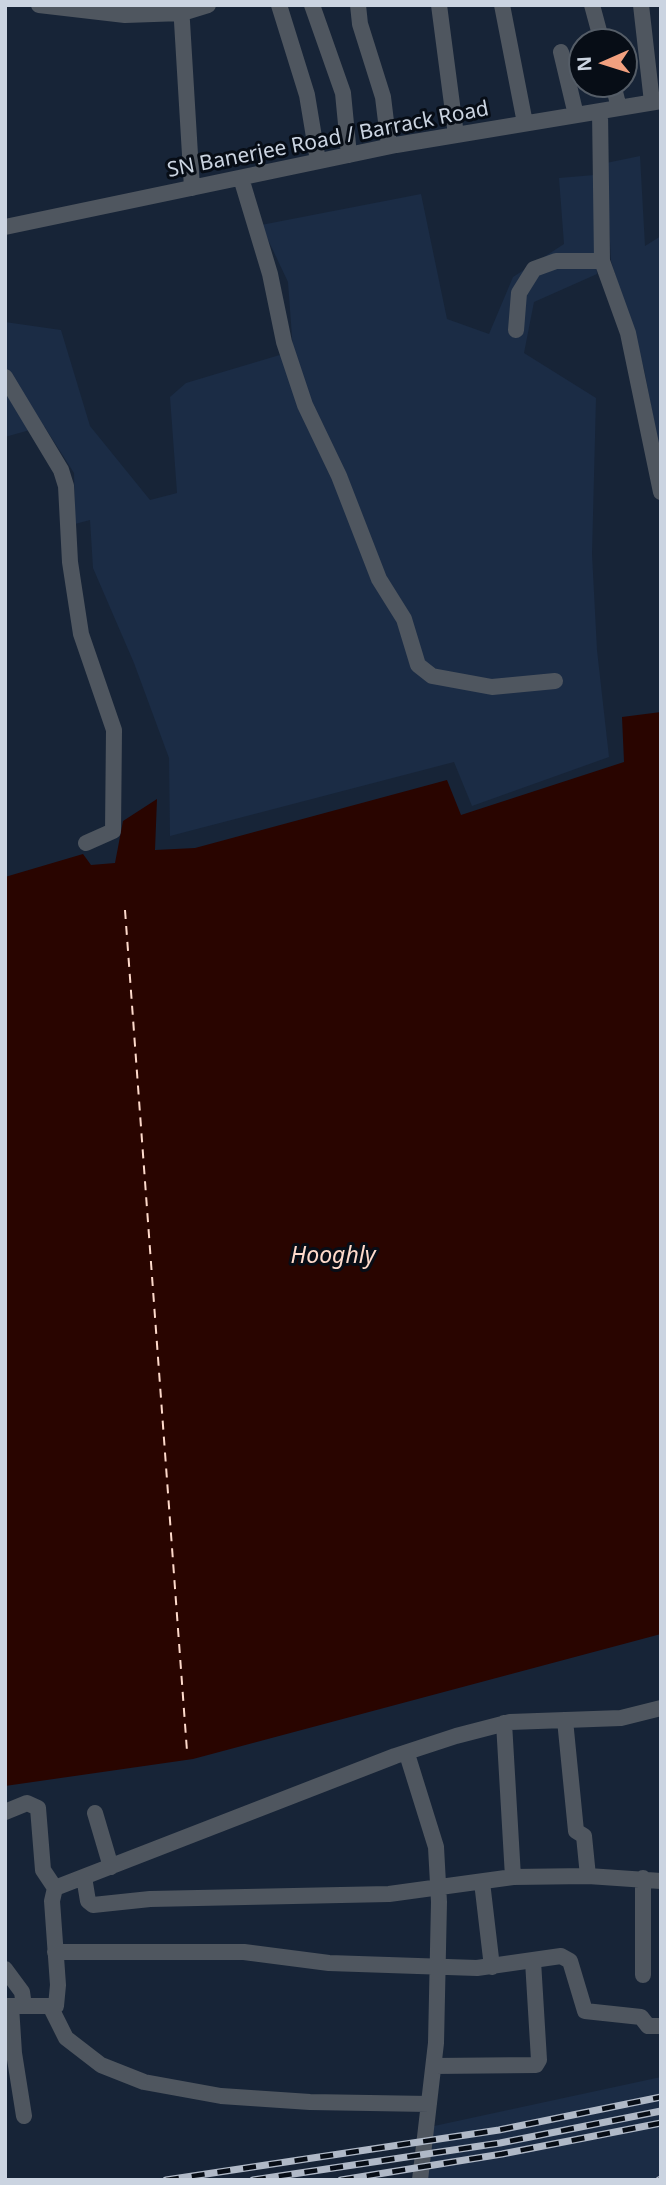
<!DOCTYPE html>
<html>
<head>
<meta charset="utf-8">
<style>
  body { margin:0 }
  #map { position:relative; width:666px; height:2185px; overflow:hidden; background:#172437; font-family:"Noto Sans",sans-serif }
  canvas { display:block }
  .frame { position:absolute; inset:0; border:7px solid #cbd4e1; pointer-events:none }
  .north { position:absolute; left:568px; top:28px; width:70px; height:70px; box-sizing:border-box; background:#070d16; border:2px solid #555d67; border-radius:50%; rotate:267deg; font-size:19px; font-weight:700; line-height:28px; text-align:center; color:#cbd4e1 }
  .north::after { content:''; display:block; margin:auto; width:24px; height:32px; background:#f2a07f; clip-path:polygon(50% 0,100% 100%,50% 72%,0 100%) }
</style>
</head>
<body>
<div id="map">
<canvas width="666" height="2185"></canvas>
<div class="frame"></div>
<div class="north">N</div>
</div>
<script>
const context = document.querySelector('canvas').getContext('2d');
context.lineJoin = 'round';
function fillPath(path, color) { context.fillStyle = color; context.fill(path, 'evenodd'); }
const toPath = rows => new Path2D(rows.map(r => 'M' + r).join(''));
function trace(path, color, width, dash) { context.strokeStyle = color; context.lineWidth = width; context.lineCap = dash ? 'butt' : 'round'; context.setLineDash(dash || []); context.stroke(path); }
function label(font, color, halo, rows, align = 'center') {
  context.font = font + ' "Noto Sans",sans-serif'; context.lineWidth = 6; context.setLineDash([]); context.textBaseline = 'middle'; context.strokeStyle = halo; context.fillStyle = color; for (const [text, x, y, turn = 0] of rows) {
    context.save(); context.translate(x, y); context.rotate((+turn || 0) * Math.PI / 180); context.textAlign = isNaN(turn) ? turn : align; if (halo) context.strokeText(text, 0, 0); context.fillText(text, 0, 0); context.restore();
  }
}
const built = toPath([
  [640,156,645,246,661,236,661,459,644,369,611,261,606,163],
  [594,175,597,274,534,302,524,353,596,398,592,554,597,650,609,757,472,806,454,762,170,836,169,758,134,663,93,568,90,520,75,524,74,473,44,426,5,437,5,322,61,330,90,426,150,500,177,493,170,397,186,383,293,351,288,282,261,225,421,194,447,319,489,334,513,277,564,244,559,178],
  [661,2077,661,2180,425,2180,434,2126]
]);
const water = toPath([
  [661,712,661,1634,193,1759,5,1786,5,877,83,854,91,865,115,863,123,821,157,799,155,850,195,848,447,780,461,815,624,762,622,717]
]);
const ferry = toPath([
  [125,910,187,1751]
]);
const minor = toPath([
  [39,5,125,15,182,13,208,5],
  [181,5,192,188],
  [279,5,307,95,318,161],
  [312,5,343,93,349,155],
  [358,5,360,24,383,97,389,146],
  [439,5,456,135],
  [502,5,525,123],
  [592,5,602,42],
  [641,5,652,102],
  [561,52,576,115],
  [613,84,619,108],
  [600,111,602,261,628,333,661,492],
  [241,178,270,274,284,342,305,405,339,476,379,579,404,619,418,665,432,676,492,687,555,681],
  [5,227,396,145,661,101],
  [516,330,519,293,534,269,556,261,602,261],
  [5,377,61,470,66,486,70,562,81,634,114,730,113,831,86,843],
  [565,1720,576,1831,584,1836,588,1876],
  [504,1723,513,1877],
  [407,1754,436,1847,439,1902,436,2043,420,2180],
  [5,1812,27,1803,38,1808,43,1870,55,1888],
  [95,1813,111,1867],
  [84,1877,88,1901,93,1905,150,1899,389,1894,513,1877,588,1876,661,1881],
  [482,1882,492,1967],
  [55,1952,244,1952,329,1963,477,1968,561,1956,570,1961,585,2011,641,2017,648,2026,661,2026],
  [5,1969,22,1992,24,2006],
  [643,1975,643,1878],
  [5,2006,56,2006,58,1985,52,1901,55,1888,395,1756,456,1736,510,1722,621,1718,661,1708],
  [11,2006,14,2053,24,2116],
  [50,2006,66,2038,101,2065,144,2082,221,2096,310,2102,429,2104],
  [434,2066,536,2065,539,2060,533,1961]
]);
const rail = toPath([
  [166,2180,499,2130,661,2097],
  [253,2180,500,2143,661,2111],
  [341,2180,502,2154,661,2123],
  [659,2180,661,2179]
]);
const streetNames = [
  ["SN Banerjee Road / Barrack Road",328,140,-11]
];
const waterNames = [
  ["Hooghly",333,1256]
];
fillPath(built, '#1b2c45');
fillPath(water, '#290500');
trace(ferry, '#fedacb', 2, [9, 7]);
trace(minor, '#4f565f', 16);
trace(rail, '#b0b9c7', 7);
trace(rail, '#070d16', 4.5, [13]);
label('21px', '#cbd4e1', '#070d16', streetNames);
label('italic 23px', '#fedacb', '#070d16', waterNames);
</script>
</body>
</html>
